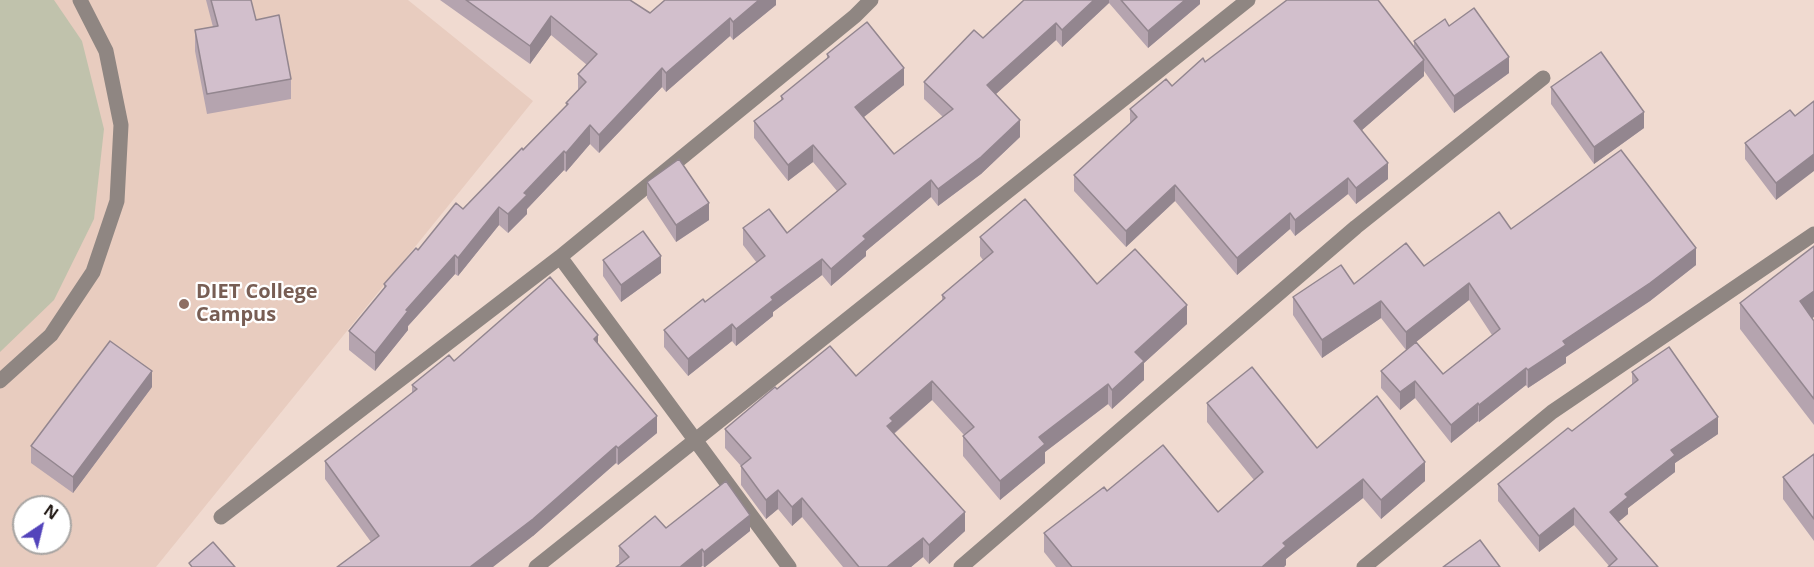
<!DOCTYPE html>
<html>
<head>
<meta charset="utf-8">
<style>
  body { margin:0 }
  #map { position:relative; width:1814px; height:567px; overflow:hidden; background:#f0dad0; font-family:"Open Sans",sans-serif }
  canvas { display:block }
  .north { position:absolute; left:12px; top:495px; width:60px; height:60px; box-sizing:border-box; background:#fff; border:2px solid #a8a5a3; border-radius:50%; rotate:35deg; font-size:16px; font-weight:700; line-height:24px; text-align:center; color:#251d19 }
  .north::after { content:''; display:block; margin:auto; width:21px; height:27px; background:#5344bb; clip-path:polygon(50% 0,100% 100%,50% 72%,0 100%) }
</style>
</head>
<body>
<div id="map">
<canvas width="1814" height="567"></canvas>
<div class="north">N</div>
</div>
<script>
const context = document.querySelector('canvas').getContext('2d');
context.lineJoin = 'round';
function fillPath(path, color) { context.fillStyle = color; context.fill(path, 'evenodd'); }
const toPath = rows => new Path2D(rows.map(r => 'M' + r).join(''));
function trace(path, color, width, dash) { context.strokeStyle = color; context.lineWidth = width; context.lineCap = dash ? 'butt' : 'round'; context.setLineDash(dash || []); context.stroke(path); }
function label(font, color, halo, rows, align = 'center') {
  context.font = font + ' "Open Sans",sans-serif'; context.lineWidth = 4.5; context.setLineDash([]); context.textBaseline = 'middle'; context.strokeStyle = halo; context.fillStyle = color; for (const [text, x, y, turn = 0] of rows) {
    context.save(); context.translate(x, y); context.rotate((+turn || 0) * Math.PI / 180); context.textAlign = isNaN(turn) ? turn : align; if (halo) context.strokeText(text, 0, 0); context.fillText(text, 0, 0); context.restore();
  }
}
const built = toPath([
  [0,0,408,0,533,101,156,567,0,567],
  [24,507,60,507,60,543,24,543]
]);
const green = toPath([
  [0,0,54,0,82,41,104,129,94,219,54,300,0,352]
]);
const service = toPath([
  [0,381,51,335,93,272,117,201,121,125,106,51,80,0]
]);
const minor = toPath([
  [221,517,560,257],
  [536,567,1248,0],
  [789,567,560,257,855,16,871,0],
  [961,567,1356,227,1543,78],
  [1364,567,1552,412,1814,234]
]);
const wall = toPath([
  [206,0,251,0,256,20,291,79,291,99,207,114,195,51,195,30,213,27],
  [440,0,630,0,650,13,776,0,776,5,733,40,730,36,666,92,662,87,599,153,590,144,566,172,564,170,527,209,527,214,508,233,499,225,458,276,455,274,408,326,408,330,375,371,349,350,349,331,384,288,384,284,418,250,463,209,566,106,566,103,578,90,578,74,587,65,551,35,530,64],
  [1024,0,1200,0,1200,4,1148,48,1109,3,1062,47,1056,40,996,94,1020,137,981,174,938,206,931,197,866,251,866,256,831,286,822,275,773,312,773,316,736,346,732,341,688,376,664,347,664,330,705,302,757,263,743,245,743,228,787,233,837,191,813,162,788,181,754,138,754,121,781,100,781,96,827,59,827,54,904,85,864,117,894,154,943,117,924,99,924,82,983,38],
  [1449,26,1509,73,1454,113,1424,71,1424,76,1362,130,1388,179,1356,204,1348,194,1295,236,1290,229,1237,275,1175,201,1126,247,1074,191,1074,175,1130,124,1130,109,1172,86,1205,62,1414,47,1414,41],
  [1551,87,1644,128,1594,164,1551,104],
  [1790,110,1776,200,1745,159,1745,143],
  [647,182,709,220,676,242,647,198],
  [1511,229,1696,265,1650,301,1566,357,1566,363,1528,388,1526,385,1479,422,1478,421,1451,443,1415,398,1400,410,1381,388,1381,371,1406,350,1381,318,1322,358,1293,315,1293,297,1354,284,1424,266],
  [1469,300,1492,335,1443,374,1416,342],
  [980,237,1097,284,1187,324,1144,363,1144,380,1112,409,1108,404,1045,452,1045,463,1000,500,963,456,963,436,964,435,932,400,894,434,965,531,929,564,923,557,911,567,843,567,802,517,792,526,778,509,766,519,741,485,741,466,725,448,725,429,777,389,856,376,942,300,942,295,983,260,980,256],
  [603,260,661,273,621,302,603,276],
  [1740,303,1812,319,1814,321,1814,425,1740,329],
  [598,345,657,433,618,465,616,463,533,536,371,542,325,479,325,461,412,393,412,385,454,361],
  [1632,372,1718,434,1675,463,1675,472,1628,508,1628,514,1618,522,1658,567,1609,566,1574,525,1539,552,1498,501,1498,484,1572,431,1632,384],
  [152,387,73,493,31,463,31,446],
  [1207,403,1317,448,1425,481,1381,519,1363,498,1286,559,1286,565,1284,567,1056,567,1044,552,1044,533,1107,491,1218,512,1254,480,1207,422],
  [1814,454,1814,541,1783,499,1783,477],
  [666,528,750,531,705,567,702,566,701,567,616,567,620,564,619,563,619,546]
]);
const shadedWall = toPath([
  [759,0,776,0,776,5,733,40,733,22],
  [1094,0,1109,0,1109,3,1062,47,1062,30],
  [1185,0,1200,0,1200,4,1148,48,1148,31],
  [551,16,551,35,530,64,530,46],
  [730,18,730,36,666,92,666,73],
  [1056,23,1056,40,987,102,987,85],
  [1509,57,1509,73,1454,113,1454,96],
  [1424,60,1424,76,1354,137,1354,121],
  [662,68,662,87,599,153,599,135],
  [904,68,904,85,855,124,855,107],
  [1644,112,1644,128,1594,164,1594,147],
  [1020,120,1020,137,981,174,938,206,938,189],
  [590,125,590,144,566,172,566,153],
  [813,145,813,162,788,181,788,165],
  [564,151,564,170,527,209,527,214,508,233,508,214,524,193],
  [1814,154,1814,171,1776,200,1776,183],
  [1388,163,1388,179,1356,204,1356,188],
  [1348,178,1348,194,1295,236,1295,220],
  [931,180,931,197,866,251,866,256,831,286,831,269,863,236],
  [1175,185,1175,201,1126,247,1126,231],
  [709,203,709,220,676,242,676,225],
  [499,207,499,225,458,276,458,258],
  [1290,213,1290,229,1237,275,1237,258],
  [1696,248,1696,265,1650,301,1566,357,1566,363,1528,388,1528,370,1563,341],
  [455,255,455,274,408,326,408,330,375,371,375,353,406,310],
  [661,256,661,273,621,302,621,285],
  [822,259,822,275,773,312,773,316,736,346,736,329,771,297],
  [1469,283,1469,300,1406,350,1406,332],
  [1814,291,1814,317,1800,328,1800,301],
  [1381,301,1381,318,1322,358,1322,340],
  [1187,305,1187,324,1144,363,1144,380,1112,409,1112,390,1135,352],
  [732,324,732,341,688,376,688,359],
  [598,335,598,352,594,339],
  [1526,368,1526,385,1479,422,1479,405],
  [152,371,152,387,73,493,73,477],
  [932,381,932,400,893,434,887,426,890,418],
  [1415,381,1415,398,1400,410,1400,392],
  [1108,384,1108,404,1045,452,1045,463,1000,500,1000,481,1039,437],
  [1478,403,1478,421,1451,443,1451,425],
  [657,416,657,433,618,465,618,448],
  [1718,417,1718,434,1675,463,1675,472,1628,508,1628,514,1610,529,1610,512,1625,494,1671,450],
  [616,446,616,463,533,536,493,567,470,567],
  [1425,462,1425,481,1381,519,1381,500],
  [1363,479,1363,498,1286,559,1286,565,1284,567,1262,567,1283,543],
  [778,490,778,509,766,519,766,500],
  [802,498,802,517,792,526,792,507],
  [1574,508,1574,525,1539,552,1539,536],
  [965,512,965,531,929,564,929,545],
  [750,515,750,531,705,567,704,567,704,552],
  [923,538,923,557,911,567,887,567],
  [702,549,702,566,701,567,680,567]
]);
const building = toPath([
  [211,0,251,0,256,20,279,15,291,79,207,94,195,30,218,26,211,0],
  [466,0,630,0,650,13,665,0,759,0,733,22,730,18,666,73,662,68,599,135,590,125,566,153,564,151,524,193,527,195,508,214,499,207,458,258,455,255,406,310,408,311,375,353,349,331,386,286,384,284,416,248,418,250,456,203,463,209,522,148,523,150,568,104,566,103,586,82,578,74,597,54,551,16,530,46,466,0],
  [1024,0,1094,0,1062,30,1056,23,987,85,1020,120,981,157,938,189,931,180,863,236,866,239,831,269,822,259,771,297,773,300,736,329,732,324,688,359,664,330,703,299,705,302,765,256,743,228,769,209,787,233,846,184,813,145,788,165,754,121,783,99,781,96,829,57,827,54,867,22,904,68,855,107,894,154,953,109,924,82,974,30,983,38,1024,0],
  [1121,0,1185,0,1148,31,1121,0],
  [1287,0,1378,0,1424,60,1354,121,1388,163,1356,188,1348,178,1295,220,1290,213,1237,258,1175,185,1126,231,1074,175,1137,117,1130,109,1166,79,1172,86,1203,58,1205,62,1287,0],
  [1474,8,1509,57,1454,96,1414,41,1445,19,1449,26,1474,8],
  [1601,52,1644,112,1594,147,1551,87,1601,52],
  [1814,101,1814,154,1776,183,1745,143,1790,110,1795,116,1814,101],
  [1621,150,1696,248,1650,283,1563,341,1566,345,1528,370,1526,368,1479,405,1478,403,1451,425,1415,381,1400,392,1381,371,1416,342,1443,374,1500,329,1469,283,1406,332,1381,301,1322,340,1293,297,1341,265,1354,284,1406,243,1424,266,1499,212,1511,229,1621,150],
  [679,159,709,203,676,225,647,182,679,159],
  [1025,199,1097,284,1135,249,1187,305,1135,352,1144,361,1112,390,1108,384,1039,437,1045,444,1000,481,963,436,974,427,932,381,890,418,893,421,887,426,965,512,929,545,923,538,887,567,859,567,802,498,792,507,778,490,766,500,741,466,751,458,725,429,775,387,777,389,830,346,856,376,945,298,942,295,993,252,980,237,1025,199],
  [643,231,661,256,621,285,603,260,643,231],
  [1814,246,1814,291,1800,301,1814,321,1814,399,1740,303,1814,246],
  [550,277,598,335,594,339,657,416,618,448,616,446,533,519,470,567,337,567,379,536,325,461,417,389,412,385,449,355,454,361,550,277],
  [110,341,152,371,73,477,31,446,110,341],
  [1669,347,1718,417,1671,450,1675,455,1625,494,1628,497,1610,512,1658,567,1608,567,1617,559,1574,508,1539,536,1498,484,1568,428,1572,431,1638,380,1632,372,1669,347],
  [1252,367,1317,448,1377,396,1425,462,1381,500,1363,479,1283,543,1286,546,1262,567,1072,567,1044,533,1104,487,1107,491,1163,445,1218,512,1263,472,1207,403,1252,367],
  [1814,454,1814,519,1783,477,1814,454],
  [726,481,750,515,704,552,702,549,680,567,616,567,629,557,619,546,655,516,666,528,726,481],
  [1480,540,1500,567,1443,567,1480,540],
  [213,542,235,567,192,567,189,563,213,542]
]);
const markers = [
  [184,304,6,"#8d6e63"]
];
const educationNames = [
  ["DIET College",196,292],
  ["Campus",196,315]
];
fillPath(built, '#e8ccbf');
fillPath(green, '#c0c2ac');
trace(service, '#8f8682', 15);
trace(minor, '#8f8682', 15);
fillPath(wall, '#b5a4af');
fillPath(shadedWall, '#93868f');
fillPath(building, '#d2bfcc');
trace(building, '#93868f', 1.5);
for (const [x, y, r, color] of markers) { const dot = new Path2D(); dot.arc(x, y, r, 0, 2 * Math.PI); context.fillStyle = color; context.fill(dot); trace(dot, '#fff', 2); }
label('bold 20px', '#785e54', '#fff', educationNames, 'left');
</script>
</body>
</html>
